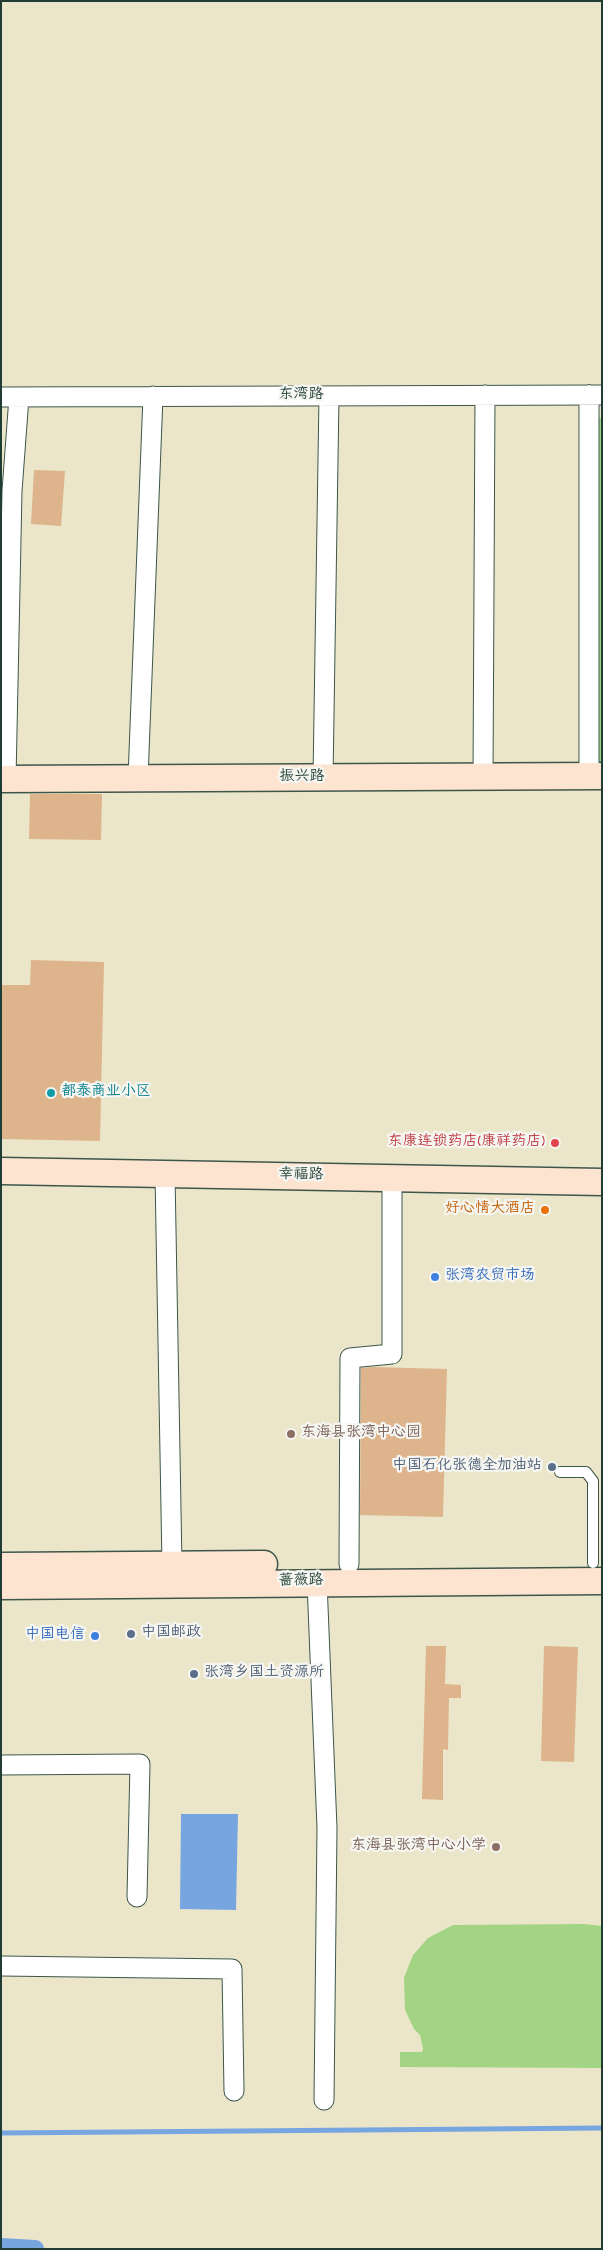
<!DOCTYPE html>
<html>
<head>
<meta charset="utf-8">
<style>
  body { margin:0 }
  #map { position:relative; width:603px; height:2250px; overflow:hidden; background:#ebe6ca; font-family:Dekko,sans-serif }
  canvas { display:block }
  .frame { position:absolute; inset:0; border:2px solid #1f3d34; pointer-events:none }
</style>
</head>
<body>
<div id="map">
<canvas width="603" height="2250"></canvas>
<div class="frame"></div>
</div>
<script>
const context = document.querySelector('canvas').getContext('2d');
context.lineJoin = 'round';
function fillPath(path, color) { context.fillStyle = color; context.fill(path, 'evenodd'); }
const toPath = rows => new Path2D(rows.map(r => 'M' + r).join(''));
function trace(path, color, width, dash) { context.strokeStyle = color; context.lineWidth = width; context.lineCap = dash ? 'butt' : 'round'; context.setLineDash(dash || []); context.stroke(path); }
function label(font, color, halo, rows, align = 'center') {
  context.font = font + ' Dekko,"LXGW WenKai TC",sans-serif'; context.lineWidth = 4.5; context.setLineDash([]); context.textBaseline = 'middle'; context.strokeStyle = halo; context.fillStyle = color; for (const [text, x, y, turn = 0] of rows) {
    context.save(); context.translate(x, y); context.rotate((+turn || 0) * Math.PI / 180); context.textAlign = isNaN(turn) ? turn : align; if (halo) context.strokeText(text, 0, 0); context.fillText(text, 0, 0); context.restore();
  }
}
const green = toPath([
  [599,418,602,418,602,762,594,762],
  [584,1924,602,1926,602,2068,400,2067,400,2052,422,2052,423,2049,420,2035,414,2029,405,2010,404,1978,413,1955,428,1938,453,1925]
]);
const water = toPath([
  [181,1814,238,1814,236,1910,180,1909]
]);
const stream = toPath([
  [1,2133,602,2128]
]);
const canal = toPath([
  [1,2247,35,2249]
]);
const building = toPath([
  [34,470,65,471,61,526,31,524],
  [30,794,102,794,101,840,29,839],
  [31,960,104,962,100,1141,1,1139,1,985,30,985],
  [372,1367,447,1369,443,1517,360,1515,361,1368],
  [426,1646,446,1646,445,1684,461,1685,461,1698,449,1698,448,1750,443,1749,443,1800,422,1799],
  [544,1646,578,1647,574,1762,541,1761]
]);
const lane = toPath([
  [560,1472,586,1472,593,1481,593,1563]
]);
const street = toPath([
  [589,395,589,777],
  [1,397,602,395],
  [483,777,485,395],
  [138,778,153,396],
  [323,778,329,396],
  [6,779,12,491,19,397],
  [165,1174,172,1565],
  [349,1564,350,1358,392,1354,392,1178],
  [317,1582,327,1828,324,2100],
  [1,1765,140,1764,137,1897],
  [1,1966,232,1969,234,2091]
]);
const secondary = toPath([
  [1,779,602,776],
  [1,1171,602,1182],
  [1,1566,264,1564],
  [1,1586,602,1581]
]);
const markers = [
  [51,1093,5,"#0f9aa8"],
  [555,1143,5,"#e0444e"],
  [545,1210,5,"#e8710a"],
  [435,1277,5,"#3f7fe0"],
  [291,1434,5,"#8d6e63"],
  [552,1467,5,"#5c6f8a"],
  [131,1634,5,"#5c6f8a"],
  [95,1636,5,"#3f7fe0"],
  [194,1674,5,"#5c6f8a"],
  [496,1847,5,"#8d6e63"]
];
const streetNames = [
  ["东湾路",301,396],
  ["振兴路",302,778],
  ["幸福路",301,1176,1],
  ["蔷薇路",301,1582,-1]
];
const cultureNames = [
  ["都泰商业小区",61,1093]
];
const healthNames = [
  ["东康连锁药店(康祥药店)",545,1143]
];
const foodNames = [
  ["好心情大酒店",535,1210]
];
const shopNames = [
  ["张湾农贸市场",445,1277],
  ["中国电信",85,1636,"right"]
];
const educationNames = [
  ["东海县张湾中心园",301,1434],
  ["东海县张湾中心小学",486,1847,"right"]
];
const serviceNames = [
  ["中国石化张德全加油站",542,1467,"right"],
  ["中国邮政",141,1634],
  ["张湾乡国土资源所",204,1674]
];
fillPath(green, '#a3d483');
fillPath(water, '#77a5e0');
trace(stream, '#77a5e0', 5);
trace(canal, '#77a5e0', 18);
fillPath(building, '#ddb48b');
trace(lane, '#3e564a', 12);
trace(street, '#3e564a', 21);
trace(secondary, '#3e564a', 29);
trace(lane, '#fff', 10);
trace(street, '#fff', 19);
trace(secondary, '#fde4d0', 26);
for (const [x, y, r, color] of markers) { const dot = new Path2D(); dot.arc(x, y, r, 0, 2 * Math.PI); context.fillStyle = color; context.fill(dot); trace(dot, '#f6f6f2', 2); }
label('15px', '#1f3d34', '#f6f6f2', streetNames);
label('15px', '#0d838f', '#f6f6f2', cultureNames, 'left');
label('15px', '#be3a42', '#f6f6f2', healthNames, 'right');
label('15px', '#c56008', '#f6f6f2', foodNames, 'right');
label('15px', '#366cbe', '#f6f6f2', shopNames, 'left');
label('15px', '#785e54', '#f6f6f2', educationNames, 'left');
label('15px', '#4e5e75', '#f6f6f2', serviceNames, 'left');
</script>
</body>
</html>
